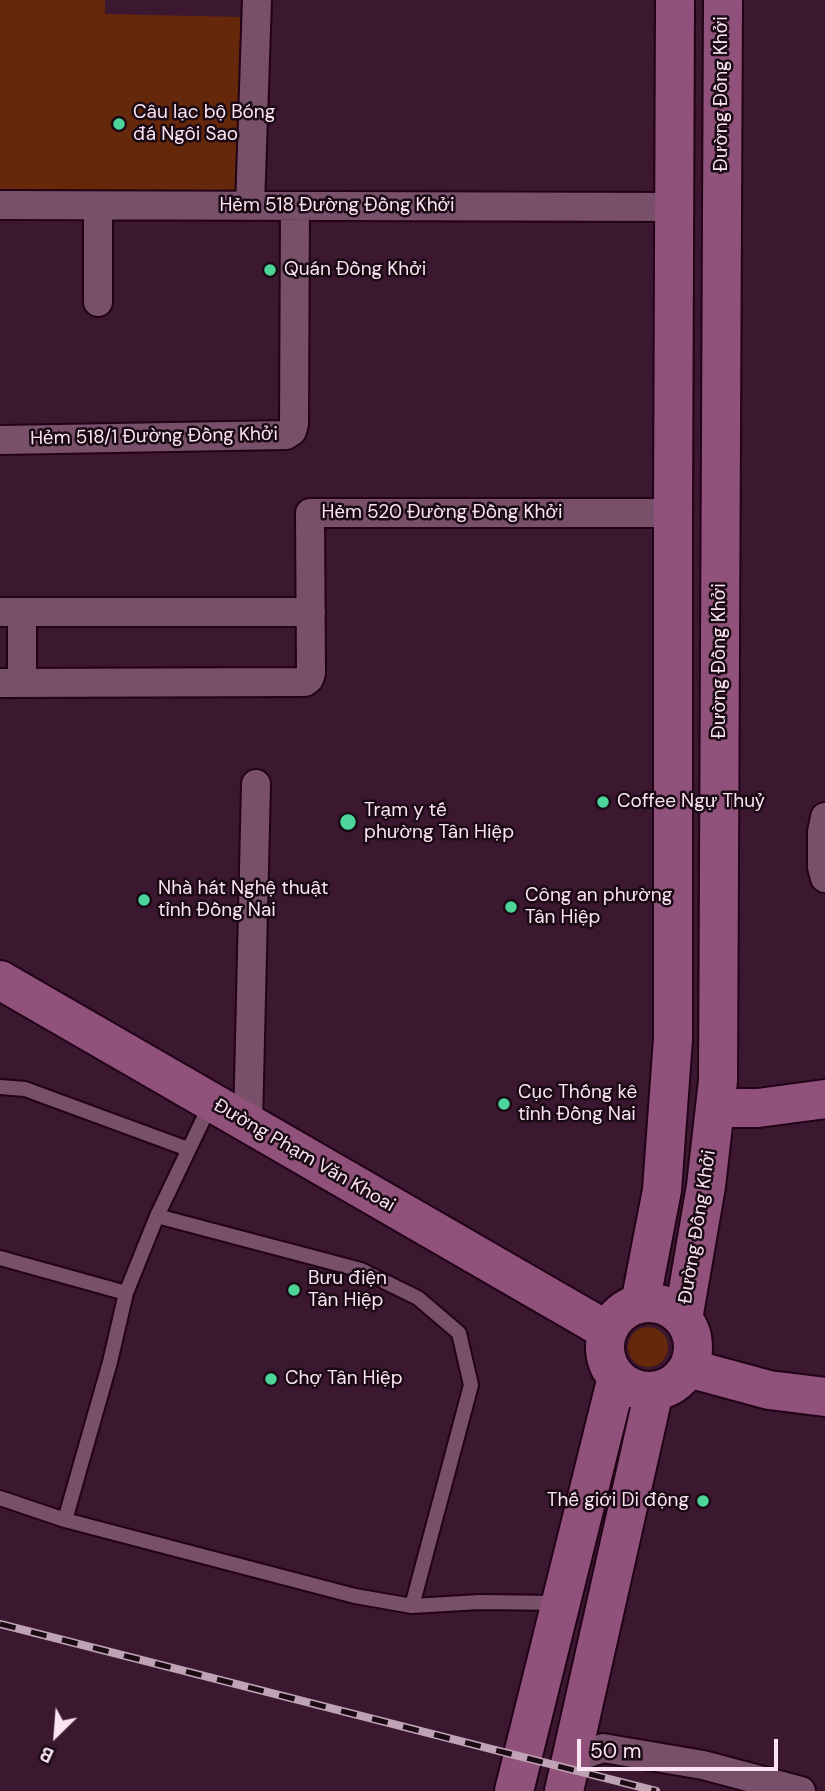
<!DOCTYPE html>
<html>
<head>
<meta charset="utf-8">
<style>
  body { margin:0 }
  #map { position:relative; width:825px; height:1791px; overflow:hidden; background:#3c1830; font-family:"DM Sans",sans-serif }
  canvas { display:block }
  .north { position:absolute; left:21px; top:1700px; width:70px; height:70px; -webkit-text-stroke:5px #190a14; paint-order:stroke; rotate:205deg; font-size:19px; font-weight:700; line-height:28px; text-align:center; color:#fbe3f1 }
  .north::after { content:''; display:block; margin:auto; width:24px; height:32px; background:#fbe3f1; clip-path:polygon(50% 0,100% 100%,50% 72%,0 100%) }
  .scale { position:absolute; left:577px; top:1739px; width:201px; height:32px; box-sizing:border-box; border:4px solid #fbe3f1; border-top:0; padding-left:9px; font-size:21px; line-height:24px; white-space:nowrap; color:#fbe3f1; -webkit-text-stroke:5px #190a14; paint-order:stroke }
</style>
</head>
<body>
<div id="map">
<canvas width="825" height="1791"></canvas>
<div class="north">B</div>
<div class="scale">50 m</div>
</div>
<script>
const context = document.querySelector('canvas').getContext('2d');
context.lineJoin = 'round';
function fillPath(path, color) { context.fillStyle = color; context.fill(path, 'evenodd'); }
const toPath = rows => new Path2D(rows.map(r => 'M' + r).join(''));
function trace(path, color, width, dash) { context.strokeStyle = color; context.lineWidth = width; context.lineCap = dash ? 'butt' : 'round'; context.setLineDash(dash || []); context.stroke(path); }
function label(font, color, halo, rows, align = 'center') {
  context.font = font + ' "DM Sans",sans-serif'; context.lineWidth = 5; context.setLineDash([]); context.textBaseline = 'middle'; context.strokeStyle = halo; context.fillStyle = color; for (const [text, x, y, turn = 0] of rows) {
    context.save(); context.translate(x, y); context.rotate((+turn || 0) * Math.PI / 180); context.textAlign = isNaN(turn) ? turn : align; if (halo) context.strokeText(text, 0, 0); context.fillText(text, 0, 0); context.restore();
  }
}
const green = toPath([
  [0,0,105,0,105,14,240,17,239,193,0,190],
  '628 1347a20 20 0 1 1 40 0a20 20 0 1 1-40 0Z'
]);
const lane = toPath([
  [0,1087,25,1089,188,1149],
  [157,1216,361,1270,418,1298,459,1333,471,1385,412,1606],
  [0,1258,126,1293],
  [0,1498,65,1520,355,1596,412,1606,480,1602,559,1603],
  [65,1520,110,1362,126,1293,157,1216,211,1103]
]);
const street = toPath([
  [0,205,675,207],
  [98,206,98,302],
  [250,206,257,0],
  [0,440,286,435,292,431,294,424,295,206],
  [0,612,311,612],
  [22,612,22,683],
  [0,683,305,682,309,679,311,673,310,513,673,513],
  [825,817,822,832,822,867,825,878],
  [248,1124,256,784],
  [571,1759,603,1748,703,1765,801,1791]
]);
const secondary = toPath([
  [0,980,608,1331],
  [716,1108,758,1108,825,1099],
  '605 1347a44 44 0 1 1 88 0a44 44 0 1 1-88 0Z',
  [640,1304,662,1190,673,1039,673,513,675,0],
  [683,1319,706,1186,718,1081,723,0],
  [688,1368,769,1390,825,1397],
  [514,1791,617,1377],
  [564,1791,654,1391]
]);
const rail = toPath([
  [0,1624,656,1791]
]);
const markers = [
  [119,124,7,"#4cd49b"],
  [270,270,7,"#4cd49b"],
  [603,802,7,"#4cd49b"],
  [348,822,9,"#4cd49b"],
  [144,900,7,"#4cd49b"],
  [511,907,7,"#4cd49b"],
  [504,1104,7,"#4cd49b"],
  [294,1290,7,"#4cd49b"],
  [271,1379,7,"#4cd49b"],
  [703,1501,7,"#4cd49b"]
];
const streetNames = [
  ["Đường Đồng Khởi",722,94,-90],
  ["Hẻm 518 Đường Đồng Khởi",337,206],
  ["Hẻm 518/1 Đường Đồng Khởi",154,437,-1],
  ["Hẻm 520 Đường Đồng Khởi",442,513],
  ["Đường Đồng Khởi",720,661,-90],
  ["Đường Phạm Văn Khoai",304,1156,30],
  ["Đường Đồng Khởi",698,1227,-81]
];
const poiNames = [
  ["Câu lạc bộ Bóng",133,113],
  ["đá Ngôi Sao",133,135],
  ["Quán Đồng Khởi",284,270],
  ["Coffee Ngự Thuỷ",617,802],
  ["Trạm y tế",364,811],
  ["phường Tân Hiệp",364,833],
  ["Nhà hát Nghệ thuật",158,889],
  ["tỉnh Đồng Nai",158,911],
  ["Công an phường",525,896],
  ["Tân Hiệp",525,918],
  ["Cục Thống kê",518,1093],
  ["tỉnh Đồng Nai",518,1115],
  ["Bưu điện",308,1279],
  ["Tân Hiệp",308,1301],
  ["Chợ Tân Hiệp",285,1379],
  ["Thế giới Di động",689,1501,"right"]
];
fillPath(green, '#66280b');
trace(lane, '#210217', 18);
trace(street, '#210217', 32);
trace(secondary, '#210217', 42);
trace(lane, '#785069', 14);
trace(street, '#785069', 28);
trace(secondary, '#90527b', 38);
trace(rail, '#bfa3b4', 8);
trace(rail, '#190a14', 5, [16]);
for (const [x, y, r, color] of markers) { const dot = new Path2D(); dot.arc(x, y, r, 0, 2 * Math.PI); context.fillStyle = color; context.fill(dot); trace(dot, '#190a14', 2.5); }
label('19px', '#fbe3f1', '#190a14', streetNames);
label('19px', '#fbe3f1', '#190a14', poiNames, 'left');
</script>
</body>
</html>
